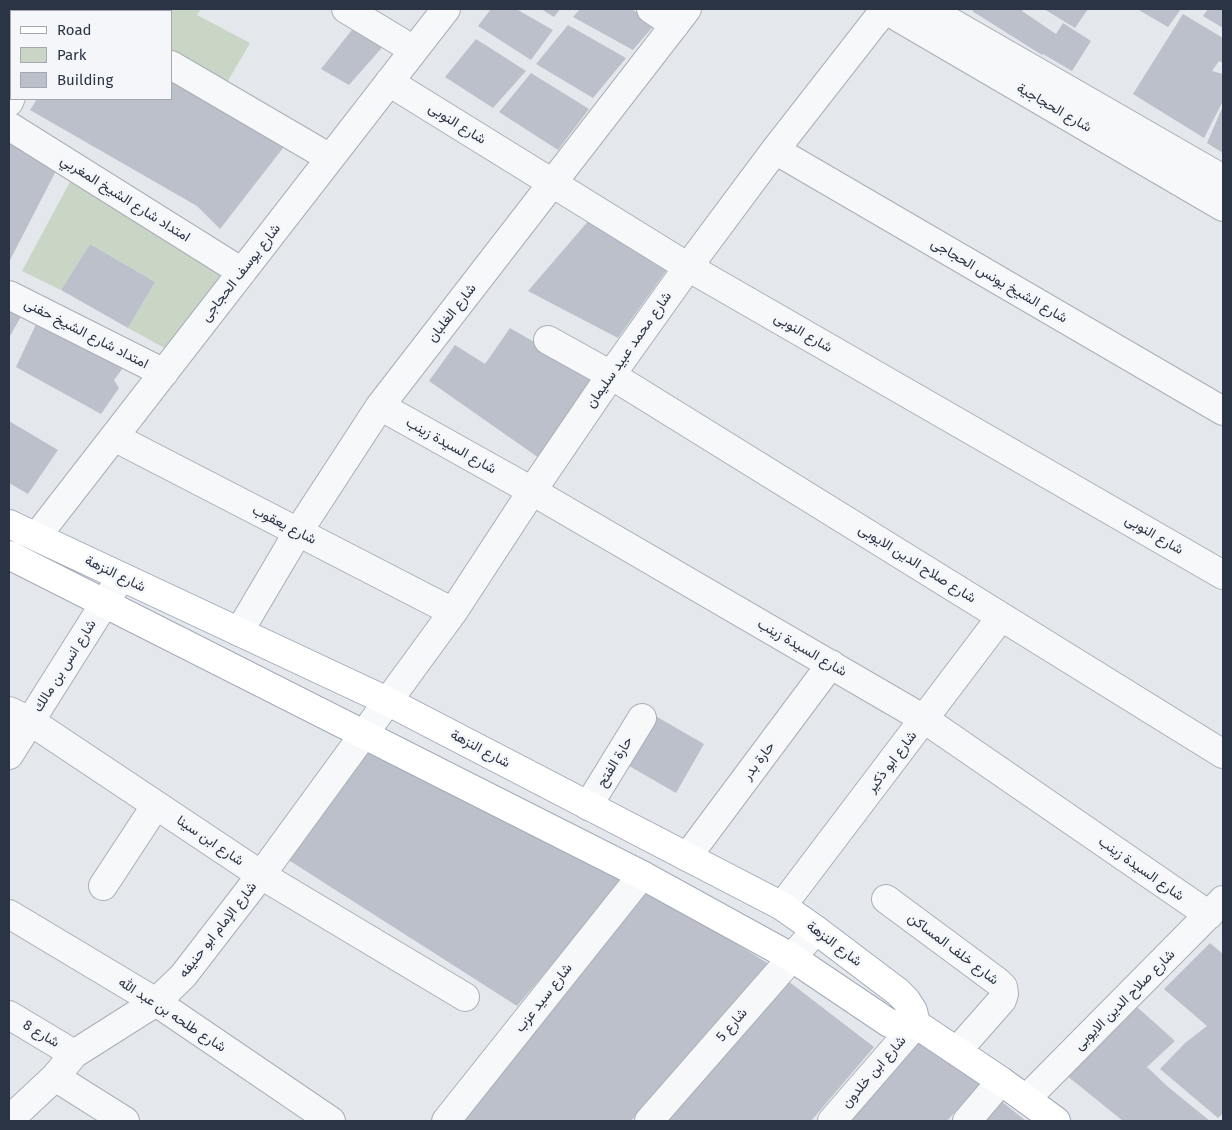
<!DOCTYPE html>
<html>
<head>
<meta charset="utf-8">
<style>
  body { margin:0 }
  #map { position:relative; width:1232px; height:1130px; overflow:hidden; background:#e4e7ec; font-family:"Fira Sans",sans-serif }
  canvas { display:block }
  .frame { position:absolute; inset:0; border:10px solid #2b3445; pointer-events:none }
  .legend { position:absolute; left:10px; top:10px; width:162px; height:90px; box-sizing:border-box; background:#f4f6f9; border:1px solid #a4a8b1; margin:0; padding:6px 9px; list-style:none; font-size:15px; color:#2b3445 }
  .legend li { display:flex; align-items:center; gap:10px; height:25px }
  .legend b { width:25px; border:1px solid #a4a8b1 }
</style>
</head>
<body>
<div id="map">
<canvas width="1232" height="1130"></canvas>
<div class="frame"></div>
<ul class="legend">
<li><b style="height:6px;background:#fff"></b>Road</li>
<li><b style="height:14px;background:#c9d6c5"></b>Park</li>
<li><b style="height:14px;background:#bbc0ca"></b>Building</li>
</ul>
</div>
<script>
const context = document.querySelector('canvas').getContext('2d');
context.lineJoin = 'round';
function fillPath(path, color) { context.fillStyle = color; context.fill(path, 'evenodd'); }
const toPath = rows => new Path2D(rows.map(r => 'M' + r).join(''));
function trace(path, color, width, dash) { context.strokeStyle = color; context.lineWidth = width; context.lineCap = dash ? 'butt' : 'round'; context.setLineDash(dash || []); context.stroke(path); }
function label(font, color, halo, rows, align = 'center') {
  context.font = font + ' "Fira Sans",Vazirmatn,sans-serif'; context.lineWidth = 5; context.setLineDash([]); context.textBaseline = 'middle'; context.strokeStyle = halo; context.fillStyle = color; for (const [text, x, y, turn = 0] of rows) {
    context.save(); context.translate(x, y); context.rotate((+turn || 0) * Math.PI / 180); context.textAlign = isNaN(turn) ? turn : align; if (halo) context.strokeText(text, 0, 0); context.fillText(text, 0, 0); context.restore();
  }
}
const green = toPath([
  [102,9,201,9,197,15,250,43,225,86,171,52,171,11,106,11],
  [71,180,226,268,170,351,128,328,155,282,90,244,61,290,22,271]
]);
const building = toPath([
  [9,9,20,9,19,11,11,11,11,24,9,28],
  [491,9,516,9,553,30,531,60,478,26],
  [541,9,560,9,554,17],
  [580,9,631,9,656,23,633,50,573,17],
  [974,9,1023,9,1022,11,1056,34,1063,23,1091,41,1072,71,1043,54,1042,55,972,11],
  [1044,9,1088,9,1075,28],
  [1137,9,1181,9,1168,27],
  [1208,9,1223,9,1223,28,1203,16],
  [1183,14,1223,38,1223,63,1219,61,1212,71,1223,74,1223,101,1204,138,1133,94],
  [568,25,626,58,593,98,536,64],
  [355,26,386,43,349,85,321,69],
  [476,39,526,71,493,108,445,77],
  [531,73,589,109,558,150,499,112],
  [171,76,247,118,283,148,220,229,197,206,30,110,37,99,171,99],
  [1223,106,1223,153,1207,143],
  [9,137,58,167,9,262],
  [590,219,671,264,618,338,528,291],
  [90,244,155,282,128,328,61,290],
  [9,300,26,307,9,338],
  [39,318,125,365,114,380,119,388,101,414,16,367],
  [510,328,598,379,539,458,429,381,455,345,485,364],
  [9,421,58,450,28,494,9,483],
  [652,714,704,744,676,793,624,763],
  [366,742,627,876,517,1006,287,859],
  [646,888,769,964,631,1121,462,1121],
  [1210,943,1223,954,1223,1113,1218,1118,1160,1069,1185,1043,1207,1026,1164,989],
  [788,981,874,1047,811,1121,665,1121],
  [1136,1006,1175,1041,1147,1067,1167,1086,1210,1121,1123,1121,1066,1075],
  [916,1040,980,1083,947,1121,847,1121],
  [1000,1100,1026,1121,982,1121]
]);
const minor = toPath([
  [76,9,80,11],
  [346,9,414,50],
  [651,9,675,25],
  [884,9,1223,207],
  [928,9,1223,179],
  [171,65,330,158],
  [389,82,688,267,1223,575],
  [9,102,11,97],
  [9,126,242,272],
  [775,150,1223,411],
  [9,295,164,373],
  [548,340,611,375,1223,754],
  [380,406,532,491,924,719,1209,915],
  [114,437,453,612],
  [37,536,446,9],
  [239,632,298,532,380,406,687,9],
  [9,711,30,721,261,875,465,997],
  [9,755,121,577],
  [588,806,642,718],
  [687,857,831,664],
  [103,886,156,805],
  [886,899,998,982,1003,987,1004,994,1002,1000,957,1051],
  [782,906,1001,617],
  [9,914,156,1002,331,1121],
  [9,1015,74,1054],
  [55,1077,125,1121],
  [1026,1099,1223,900],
  [9,1120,55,1077,74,1054,156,1002,183,976,261,875,453,612,532,491,611,375,688,267,775,150,885,9],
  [446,1121,642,875],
  [649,1121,816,930],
  [832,1121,916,1024],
  [967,1121,1001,1081]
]);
const major = toPath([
  [9,524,387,701,782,906,816,930,898,992,906,1000,913,1011,916,1024,1001,1081,1056,1121],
  [9,555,642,875,791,957,889,1023,903,1026,916,1024]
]);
const streetNames = [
  ["شارع الحجاجية",1054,108,30],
  ["شارع النوبى",457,124,32],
  ["امتداد شارع الشيخ المغربي",125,199,32],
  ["شارع يوسف الحجاجى",241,273,-52],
  ["شارع الشيخ يونس الحجاجى",999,281,30],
  ["شارع الغلبان",452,313,-52],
  ["شارع النوبى",803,333,30],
  ["امتداد شارع الشيخ حفنى",86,334,27],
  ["شارع محمد عبيد سليمان",629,350,-55],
  ["شارع السيدة زينب",451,446,29],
  ["شارع يعقوب",284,525,27],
  ["شارع النوبى",1154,535,30],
  ["شارع صلاح الدين الايوبى",917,564,32],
  ["شارع النزهة",115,574,26],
  ["شارع السيدة زينب",802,648,30],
  ["شارع انس بن مالك",65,666,-58],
  ["شارع النزهة",480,749,28],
  ["حارة بدر",759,761,-53],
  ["حارة الفتح",615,762,-59],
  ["شارع ابو ذكير",892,762,-53],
  ["شارع ابن سينا",210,841,34],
  ["شارع السيدة زينب",1141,869,35],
  ["شارع الإمام ابو حنيفه",218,930,-52],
  ["شارع النزهة",834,944,37],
  ["شارع خلف المساكن",953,949,37],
  ["شارع سيد عزب",544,998,-52],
  ["شارع صلاح الدين الايوبى",1125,1000,-45],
  ["شارع طلحه بن عبد الله",172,1015,33],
  ["شارع 5",732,1025,-49],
  ["شارع 8",41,1034,31],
  ["شارع ابن خلدون",874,1072,-49]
];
fillPath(green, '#c9d6c5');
fillPath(building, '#bbc0ca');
trace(minor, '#a9aeb7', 30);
trace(major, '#a3abb8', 30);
trace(minor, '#f7f8fa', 28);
trace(major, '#fff', 28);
label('14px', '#2b3445', '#f4f6f9', streetNames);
</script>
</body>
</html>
